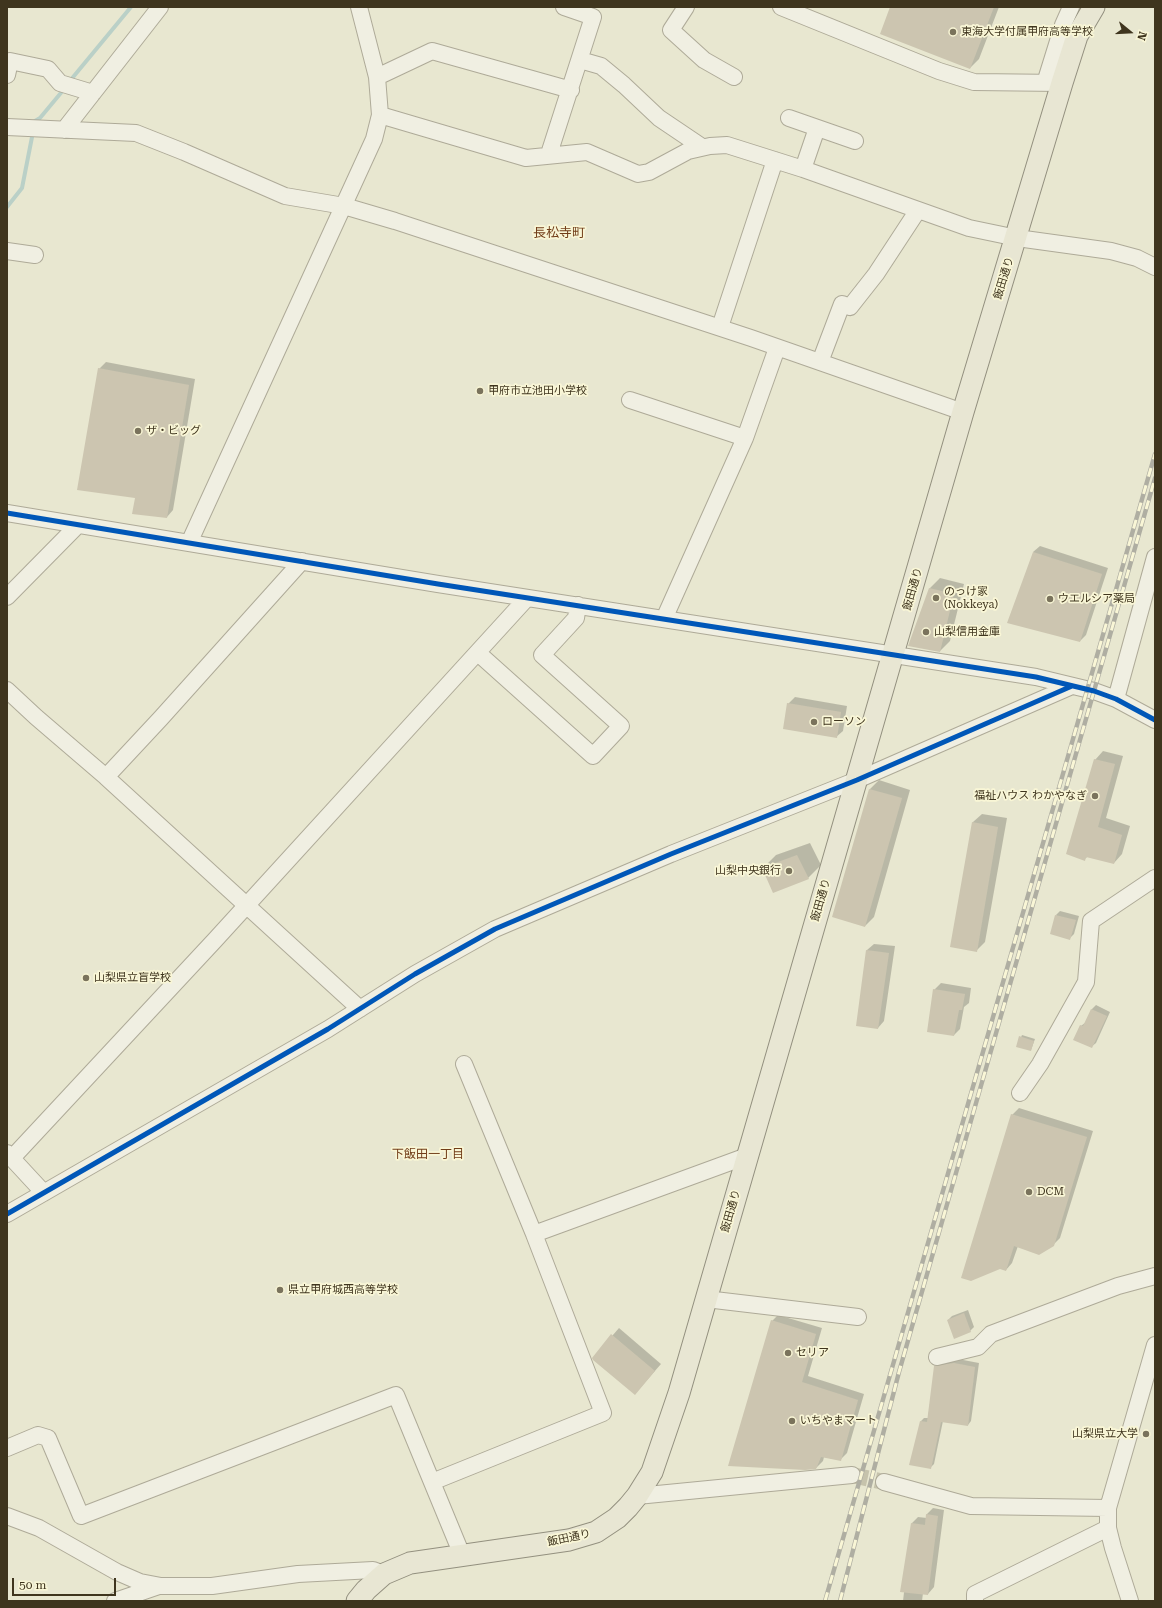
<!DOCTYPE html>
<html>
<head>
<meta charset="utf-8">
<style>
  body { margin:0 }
  #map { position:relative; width:1162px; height:1608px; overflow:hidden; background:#e8e7d0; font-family:"Roboto Serif",serif }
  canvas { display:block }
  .frame { position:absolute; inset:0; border:8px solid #3f351e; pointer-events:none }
  .north { position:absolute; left:1110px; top:12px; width:40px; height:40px; -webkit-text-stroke:3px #f9f6d6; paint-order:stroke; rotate:108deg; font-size:11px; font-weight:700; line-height:16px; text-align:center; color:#3f351e }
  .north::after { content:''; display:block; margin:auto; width:14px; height:18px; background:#3f351e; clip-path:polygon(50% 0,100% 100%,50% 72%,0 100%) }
  .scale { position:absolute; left:12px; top:1578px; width:104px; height:18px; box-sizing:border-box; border:2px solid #3f351e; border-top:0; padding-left:5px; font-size:12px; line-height:14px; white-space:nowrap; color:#3f351e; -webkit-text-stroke:3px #f9f6d6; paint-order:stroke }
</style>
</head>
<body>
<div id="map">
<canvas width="1162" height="1608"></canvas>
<div class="frame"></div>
<div class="north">N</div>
<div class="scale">50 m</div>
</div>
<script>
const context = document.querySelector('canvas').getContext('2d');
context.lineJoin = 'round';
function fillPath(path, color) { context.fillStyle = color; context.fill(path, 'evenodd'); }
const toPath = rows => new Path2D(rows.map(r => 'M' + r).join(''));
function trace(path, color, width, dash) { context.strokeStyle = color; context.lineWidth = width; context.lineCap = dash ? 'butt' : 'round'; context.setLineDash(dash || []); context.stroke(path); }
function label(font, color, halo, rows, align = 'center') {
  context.font = font + ' "Roboto Serif","Noto Sans JP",serif'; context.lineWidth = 3.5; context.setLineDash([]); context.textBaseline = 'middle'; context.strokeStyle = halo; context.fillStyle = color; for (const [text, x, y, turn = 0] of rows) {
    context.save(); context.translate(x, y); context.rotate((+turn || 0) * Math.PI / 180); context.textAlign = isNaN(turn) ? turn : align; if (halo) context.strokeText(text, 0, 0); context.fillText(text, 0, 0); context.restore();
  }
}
const shadow = toPath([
  [892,7,999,7,979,59,970,68],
  [106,362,195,379,173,510,167,517,136,498,99,369],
  [1040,546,1108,568,1086,635,1080,641,1033,552],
  [940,578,964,584,950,641,940,651,930,588],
  [795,697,847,706,843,731,836,737,788,704],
  [1103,751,1123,756,1106,818,1130,826,1122,854,1114,863,1088,856,1085,859,1095,760],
  [879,780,910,790,874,917,865,926,870,789],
  [982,814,1007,818,985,942,976,951,973,822],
  [810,843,821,865,808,878,763,868,776,855],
  [1060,911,1079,916,1074,934,1070,938,1056,915],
  [874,944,895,946,884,1021,878,1028,857,1025,867,950],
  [941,983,971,988,969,1003,964,1007,960,1029,954,1035,934,990],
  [1096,1005,1110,1012,1096,1043,1091,1047,1081,1026,1086,1022,1092,1009],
  [1022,1035,1035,1039,1031,1050,1017,1046],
  [1019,1108,1093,1131,1060,1238,1053,1245,1018,1246,1012,1263,1006,1270,1012,1115],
  [968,1310,974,1327,970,1331,948,1320,952,1316],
  [778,1315,822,1328,808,1376,864,1394,847,1453,840,1460,824,1457,823,1461,816,1468,772,1321],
  [619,1328,661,1364,641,1387,593,1358],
  [958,1359,979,1363,971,1421,968,1425,943,1421,934,1464,930,1468,921,1421,924,1418,928,1418,935,1367,939,1363],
  [933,1508,944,1510,934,1587,928,1594,923,1593,922,1601,903,1601,912,1523,918,1517,927,1518,927,1514]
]);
const stream = toPath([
  [69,82,131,7],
  [34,125,35,121,40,118,65,88],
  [7,207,22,188,33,132]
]);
const building = toPath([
  [890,7,994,7,970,69,880,34],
  [98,368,189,385,167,518,132,514,135,498,77,490],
  [1033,552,1102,574,1080,642,1007,623],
  [929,588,954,594,940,652,908,646],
  [787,703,841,712,837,738,783,729],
  [1094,759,1115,764,1098,827,1122,835,1114,864,1086,857,1085,861,1066,854],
  [869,789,902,798,865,927,832,917],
  [972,822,998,827,977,952,950,947],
  [797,855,809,879,773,893,762,868],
  [1055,915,1076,920,1070,940,1050,934],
  [866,950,889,953,878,1029,856,1026],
  [933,989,965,994,962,1010,959,1010,954,1036,927,1032],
  [1091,1009,1107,1016,1092,1048,1073,1040,1080,1025,1083,1026],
  [1019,1036,1034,1041,1031,1051,1016,1047],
  [1011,1114,1087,1137,1054,1246,1039,1255,1014,1246,1006,1271,1000,1269,971,1281,961,1278],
  [964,1313,971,1332,954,1339,947,1320],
  [771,1320,816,1334,802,1382,858,1400,841,1461,821,1457,816,1469,805,1470,728,1466],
  [611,1334,655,1371,635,1395,593,1360,592,1358],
  [954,1363,975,1367,968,1426,941,1422,931,1469,909,1465,920,1421,927,1422,934,1366],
  [926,1514,938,1516,928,1595,900,1592,911,1523,925,1525]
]);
const minorTunnel = toPath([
  [852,1475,884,1482]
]);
const minor = toPath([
  [686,7,671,30,704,60,734,77],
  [781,7,939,71,974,82,1062,83],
  [580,60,601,66,624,85,659,118,702,147],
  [7,75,10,61,48,69,60,83,93,93],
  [377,77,432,51,571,90],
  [1045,83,1063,25,1071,7],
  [380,115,526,158,587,152,638,174,649,172,688,151,710,146,727,145,803,169,969,228,1017,238,1111,251,1137,258,1155,267],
  [789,118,855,141],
  [7,127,136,133,184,152,285,196,344,206,395,221,751,338,963,412],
  [64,130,160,7],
  [549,154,593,17,564,7],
  [803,169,817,128],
  [7,251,35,255],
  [720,327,775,160],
  [820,362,842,304,850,307,876,274,918,210],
  [630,400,745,438],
  [7,513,438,584,1036,677,1094,691,1116,699,1155,720],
  [189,543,374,139,380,115,377,77,359,7],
  [7,597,78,525],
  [664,619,745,438,777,348],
  [478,653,593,756,621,726,542,655,576,618,578,605],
  [7,690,36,717,106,777,161,718,302,561],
  [1116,699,1155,557],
  [106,777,360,1009],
  [1020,1093,1040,1064,1086,982,1091,921,1155,878],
  [7,1153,44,1193],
  [12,1158,215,940,527,598],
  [7,1214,328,1029,415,974,495,929,671,854,857,780,1072,686],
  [534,1234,747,1156],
  [706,1299,858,1317],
  [937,1357,978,1347,991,1334,1118,1286,1155,1276],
  [7,1448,38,1435,48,1438,81,1516,396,1395,462,1555],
  [432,1482,603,1413,534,1234,464,1064],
  [884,1482,971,1506,1108,1508],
  [637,1496,852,1475],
  [7,1516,39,1528,117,1572,140,1582,161,1586,212,1586,298,1574,373,1570,384,1574],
  [115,1601,159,1586],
  [975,1601,975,1594,1108,1528],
  [1130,1601,1113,1548,1108,1528,1108,1508,1155,1345]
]);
const major = toPath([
  [357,1601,366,1590,384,1574,410,1563,569,1540,596,1532,617,1518,628,1507,637,1496,652,1472,679,1393,963,412,1062,83,1077,36,1094,7]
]);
const rail = toPath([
  [825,1601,1155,454],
  [840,1601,899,1372,1155,478]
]);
const cycleway = toPath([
  [7,513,438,584,1036,677,1094,691,1116,699,1155,720],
  [7,1214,328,1029,415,974,495,929,671,854,857,780,1072,686]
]);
const markers = [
  [953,32,4,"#7a735c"],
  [480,391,4,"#7a735c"],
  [138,431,4,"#7a735c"],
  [936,598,4,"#7a735c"],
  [1050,599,4,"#7a735c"],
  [926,632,4,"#7a735c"],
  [814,722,4,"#7a735c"],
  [1095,796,4,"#7a735c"],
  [789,871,4,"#7a735c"],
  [86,978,4,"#7a735c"],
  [1029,1192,4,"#7a735c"],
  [280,1290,4,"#7a735c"],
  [788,1353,4,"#7a735c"],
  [792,1421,4,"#7a735c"],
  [1146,1434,4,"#7a735c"]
];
const poiNames = [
  ["東海大学付属甲府高等学校",961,32],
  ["甲府市立池田小学校",488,391],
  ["ザ・ビッグ",146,431],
  ["のっけ家",944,592],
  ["(Nokkeya)",944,605],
  ["ウエルシア薬局",1058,599],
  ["山梨信用金庫",934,632],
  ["ローソン",822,722],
  ["福祉ハウス わかやなぎ",1087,796,"right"],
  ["山梨中央銀行",781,871,"right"],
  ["山梨県立盲学校",94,978],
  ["DCM",1037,1192],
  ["県立甲府城西高等学校",288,1290],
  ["セリア",796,1353],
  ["いちやまマート",800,1421],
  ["山梨県立大学",1138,1434,"right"]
];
const streetNames = [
  ["飯田通り",1004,278,-73],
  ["飯田通り",913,589,-74],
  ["飯田通り",821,900,-74],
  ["飯田通り",731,1211,-74],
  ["飯田通り",569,1538,-12]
];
const neighbourhoodNames = [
  ["下飯田一丁目",428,1154]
];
const quarterNames = [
  ["長松寺町",559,233]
];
fillPath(shadow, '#0003');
trace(stream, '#bad0c7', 4);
fillPath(building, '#ccc5b0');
trace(minorTunnel, '#c6c3ac', 16, [16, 8]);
trace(minor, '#aeaa98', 18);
trace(major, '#93907f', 23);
trace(minor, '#f0efe2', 16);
trace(major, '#e8e6d3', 21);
trace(rail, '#afaea2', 4.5);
trace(rail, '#f9f6d6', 3, [9]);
trace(cycleway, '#0057b8', 5);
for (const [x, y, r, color] of markers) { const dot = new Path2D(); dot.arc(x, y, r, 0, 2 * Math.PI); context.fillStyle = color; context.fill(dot); trace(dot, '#f9f6d6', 1.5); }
label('11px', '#3f351e', '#f9f6d6', poiNames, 'left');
label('11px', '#3f351e', '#f9f6d6', streetNames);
label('12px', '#713d18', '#f9f6d6', neighbourhoodNames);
label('13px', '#713d18', '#f9f6d6', quarterNames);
</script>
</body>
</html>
